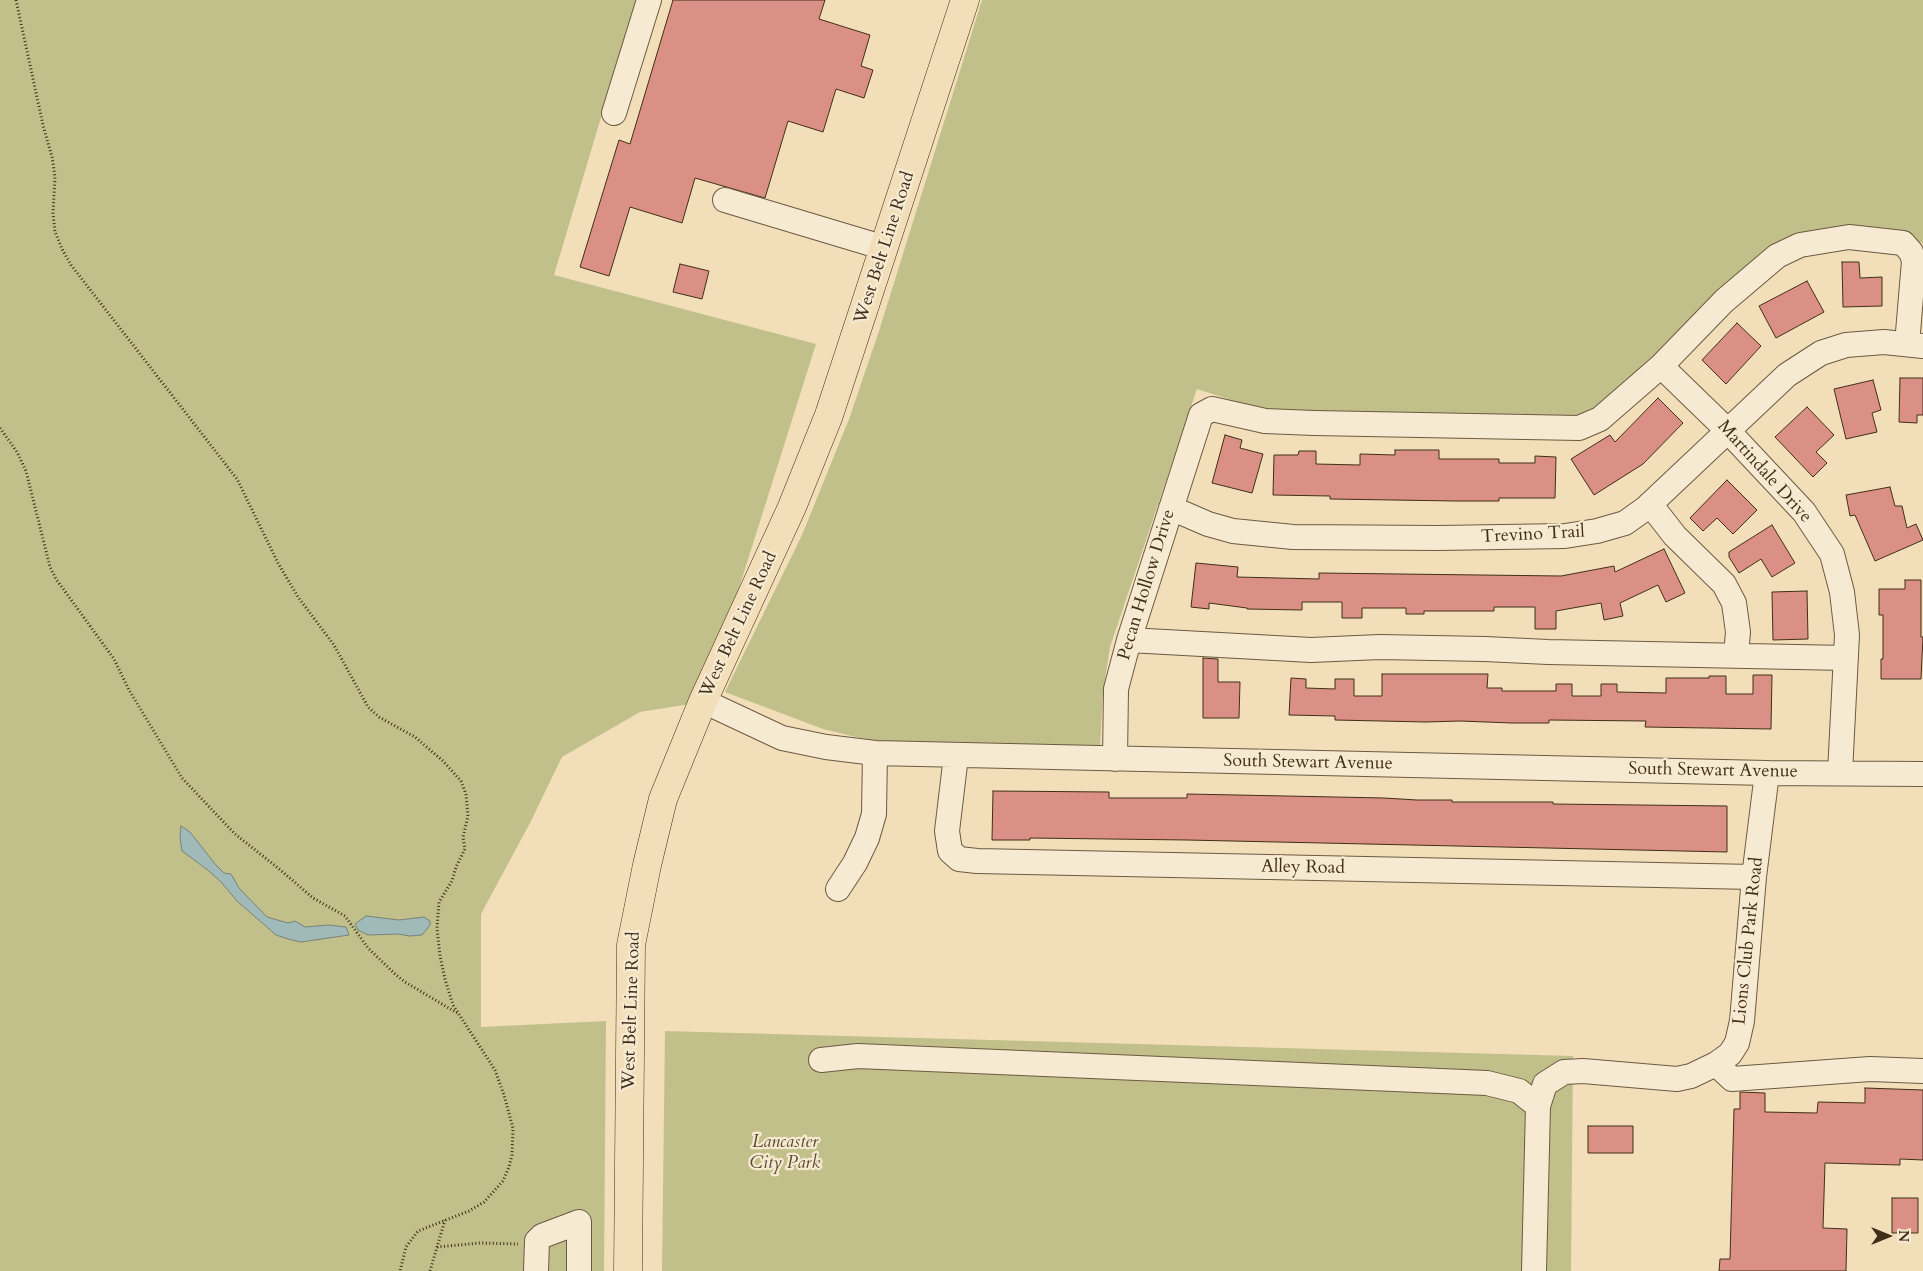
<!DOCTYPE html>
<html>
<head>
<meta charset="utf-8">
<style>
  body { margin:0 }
  #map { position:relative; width:1923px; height:1271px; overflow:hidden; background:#f2dfba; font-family:Cardo,serif }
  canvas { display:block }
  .north { position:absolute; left:1863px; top:1211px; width:50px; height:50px; -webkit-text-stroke:4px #f7ead2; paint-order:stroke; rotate:90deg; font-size:14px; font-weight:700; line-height:20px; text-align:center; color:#402e19 }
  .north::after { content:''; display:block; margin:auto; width:18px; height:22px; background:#402e19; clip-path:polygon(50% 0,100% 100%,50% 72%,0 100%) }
</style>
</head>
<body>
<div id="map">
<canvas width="1923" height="1271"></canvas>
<div class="north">N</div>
</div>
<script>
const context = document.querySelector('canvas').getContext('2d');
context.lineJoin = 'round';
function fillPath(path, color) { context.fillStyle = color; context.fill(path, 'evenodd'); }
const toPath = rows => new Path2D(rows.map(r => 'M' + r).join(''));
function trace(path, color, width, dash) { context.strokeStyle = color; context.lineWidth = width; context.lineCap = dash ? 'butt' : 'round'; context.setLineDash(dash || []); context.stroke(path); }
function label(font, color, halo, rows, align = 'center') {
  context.font = font + ' Cardo,serif'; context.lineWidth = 4.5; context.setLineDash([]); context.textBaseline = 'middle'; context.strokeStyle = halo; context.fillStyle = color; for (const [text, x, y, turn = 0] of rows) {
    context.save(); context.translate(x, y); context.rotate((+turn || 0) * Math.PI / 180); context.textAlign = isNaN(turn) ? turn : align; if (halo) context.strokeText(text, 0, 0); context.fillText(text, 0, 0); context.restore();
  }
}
const green = toPath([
  [0,0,636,0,554,275,816,344,703,702,640,712,562,757,530,823,481,914,481,1027,606,1021,604,1271,0,1271],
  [982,0,1923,0,1923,243,1871,232,1819,233,1600,416,1575,425,1278,412,1244,404,1197,389,1110,647,1103,692,1100,747,896,743,860,738,823,729,725,692,802,535,849,419,879,331],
  [665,1031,1573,1056,1571,1271,662,1271]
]);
const water = toPath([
  [181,826,190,832,215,864,224,873,231,874,239,888,267,917,288,923,295,921,305,927,329,925,346,927,349,935,301,942,288,939,276,935,237,901,222,883,209,871,182,851,180,837,181,826],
  [366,916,399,920,424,917,430,921,430,925,422,935,410,936,398,934,368,935,358,930,355,924,366,916]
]);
const building = toPath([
  [673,0,825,0,819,19,870,35,861,66,873,70,864,98,836,89,823,132,788,121,765,198,695,178,682,223,630,207,609,276,580,267,619,140,630,144,673,0],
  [1842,262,1859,262,1860,278,1882,277,1882,306,1843,307,1842,262],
  [680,264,709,271,702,299,673,292,680,264],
  [1807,281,1824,312,1776,338,1759,306,1807,281],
  [1737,323,1761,346,1726,384,1702,360,1737,323],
  [1900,378,1923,378,1923,415,1917,415,1917,423,1899,422,1900,378],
  [1873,380,1881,410,1872,413,1877,432,1846,439,1834,389,1873,380],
  [1658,398,1683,423,1643,464,1594,495,1571,459,1610,435,1615,442,1658,398],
  [1807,407,1834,435,1816,452,1827,463,1813,477,1775,437,1807,407],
  [1225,435,1242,440,1240,448,1263,454,1252,493,1212,483,1225,435],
  [1395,450,1439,450,1439,459,1499,459,1499,463,1535,463,1535,456,1556,457,1555,498,1499,498,1499,501,1456,501,1330,499,1330,496,1273,495,1274,455,1298,455,1299,451,1316,451,1316,464,1360,465,1360,454,1395,455,1395,450],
  [1727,480,1757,510,1733,534,1717,518,1703,531,1690,518,1727,480],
  [1890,487,1895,506,1902,506,1907,528,1916,524,1923,540,1875,561,1855,515,1850,516,1846,495,1890,487],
  [1772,525,1795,563,1772,577,1761,559,1739,573,1729,557,1729,552,1772,525],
  [1664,549,1685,593,1666,602,1658,585,1620,603,1623,616,1604,620,1601,603,1556,611,1556,629,1535,629,1535,607,1494,607,1494,611,1424,611,1424,614,1406,614,1406,608,1362,608,1362,618,1342,618,1342,602,1302,602,1302,610,1247,609,1247,608,1209,603,1209,609,1191,607,1196,563,1238,567,1237,577,1319,579,1319,573,1561,576,1614,566,1615,572,1664,549],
  [1905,580,1921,580,1921,637,1923,637,1921,679,1881,679,1881,659,1883,659,1883,615,1879,615,1879,589,1905,589,1905,580],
  [1807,591,1808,639,1773,640,1772,592,1807,591],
  [1203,658,1218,659,1218,682,1240,682,1239,718,1203,718,1203,658],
  [1382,674,1488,674,1487,688,1502,688,1502,691,1556,691,1556,684,1572,684,1572,696,1601,696,1601,684,1617,684,1617,692,1666,693,1666,678,1709,678,1709,676,1726,676,1726,694,1753,694,1753,675,1772,675,1771,729,1645,727,1646,721,1549,720,1549,723,1512,723,1460,721,1426,722,1335,720,1335,716,1289,715,1291,678,1306,679,1306,688,1335,689,1335,679,1354,679,1354,696,1382,696,1382,674],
  [993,791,1109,792,1109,798,1187,798,1187,794,1384,798,1417,800,1452,800,1452,802,1553,802,1553,804,1727,806,1727,852,1187,840,1030,838,1030,840,992,840,993,791],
  [1865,1088,1923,1090,1923,1160,1900,1159,1900,1165,1825,1163,1823,1228,1847,1229,1846,1271,1719,1271,1720,1259,1730,1259,1734,1109,1740,1109,1740,1092,1765,1093,1765,1112,1817,1113,1818,1102,1865,1103,1865,1088],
  [1588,1126,1633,1126,1633,1153,1588,1153,1588,1126],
  [1892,1198,1918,1198,1918,1233,1892,1233,1892,1198]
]);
const path = toPath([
  [16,0,43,125,52,157,55,177,53,213,55,232,62,249,71,265,237,479,278,563,298,597,334,645,368,707,379,717,415,737,443,761,461,781,466,794,468,816,463,837,465,849,456,867,452,881,439,902,437,928,440,956,445,979,453,1005,495,1070,504,1095,513,1128,512,1155,509,1167,503,1181,484,1202,469,1211,418,1231,406,1247,400,1271],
  [0,428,17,452,26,471,50,567,56,579,114,659,129,690,182,778,235,834,278,868,313,898,345,916,368,948,395,974,405,982,457,1013],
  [437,1247,480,1243,518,1244],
  [430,1271,445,1220]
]);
const minor = toPath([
  [614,113,649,0],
  [725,200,885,248],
  [1661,366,1727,430,1804,512,1832,554,1842,592,1847,635,1840,773],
  [1650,504,1675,536,1724,584,1734,603,1738,632,1736,655],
  [1171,508,1208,524,1233,531,1293,537,1438,538,1565,536,1597,531,1625,523,1646,508,1787,375,1821,353,1846,345,1884,342,1923,346],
  [1129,640,1311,650,1380,647,1485,649,1548,652,1846,658],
  [703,701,782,738,826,747,875,753,1767,773,1923,774],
  [956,756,947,831,950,851,959,859,977,861,1754,877],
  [1115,759,1116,689,1129,640,1201,415,1212,409,1265,421,1314,423,1579,428,1600,419,1661,366,1724,301,1777,256,1800,245,1849,237,1903,243,1911,252,1914,261,1907,344],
  [838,889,855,863,867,838,874,814,875,753],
  [821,1060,858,1056,1487,1083,1519,1091,1538,1106],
  [1716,1064,1732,1079,1870,1069,1923,1071],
  [536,1271,537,1241,542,1236,579,1222,579,1271],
  [1534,1271,1538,1106,1545,1084,1564,1072,1583,1071,1677,1079,1691,1076,1716,1064,1730,1054,1737,1043,1742,1021,1754,877,1767,773]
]);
const major = toPath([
  [628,1271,631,945,647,865,663,799,703,701,792,507,829,415,965,0]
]);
const streetNames = [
  ["West Belt Line Road",885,248,-72],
  ["Martindale Drive",1764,472,48],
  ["Trevino Trail",1533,535,-3],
  ["Pecan Hollow Drive",1147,585,-73],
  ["West Belt Line Road",739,625,-65],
  ["South Stewart Avenue",1308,763,1],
  ["South Stewart Avenue",1713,771,1],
  ["Alley Road",1303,868,1],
  ["Lions Club Park Road",1749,941,-84],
  ["West Belt Line Road",632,1011,-88]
];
const parkNames = [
  ["Lancaster",785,1143],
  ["City Park",785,1164]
];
fillPath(green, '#c1c08b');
fillPath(water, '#9fbab9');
trace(water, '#798279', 1);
fillPath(building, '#db9085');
trace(building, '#402e19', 1);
trace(minor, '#6c5a41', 26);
trace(major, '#402e19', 29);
trace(path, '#402e19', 3, [1, 2.5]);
trace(minor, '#f7ead2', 24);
trace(major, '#f2dfba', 28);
label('18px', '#402e19', '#f7ead2', streetNames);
label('italic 18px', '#5a4b30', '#f7ead2', parkNames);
</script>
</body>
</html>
